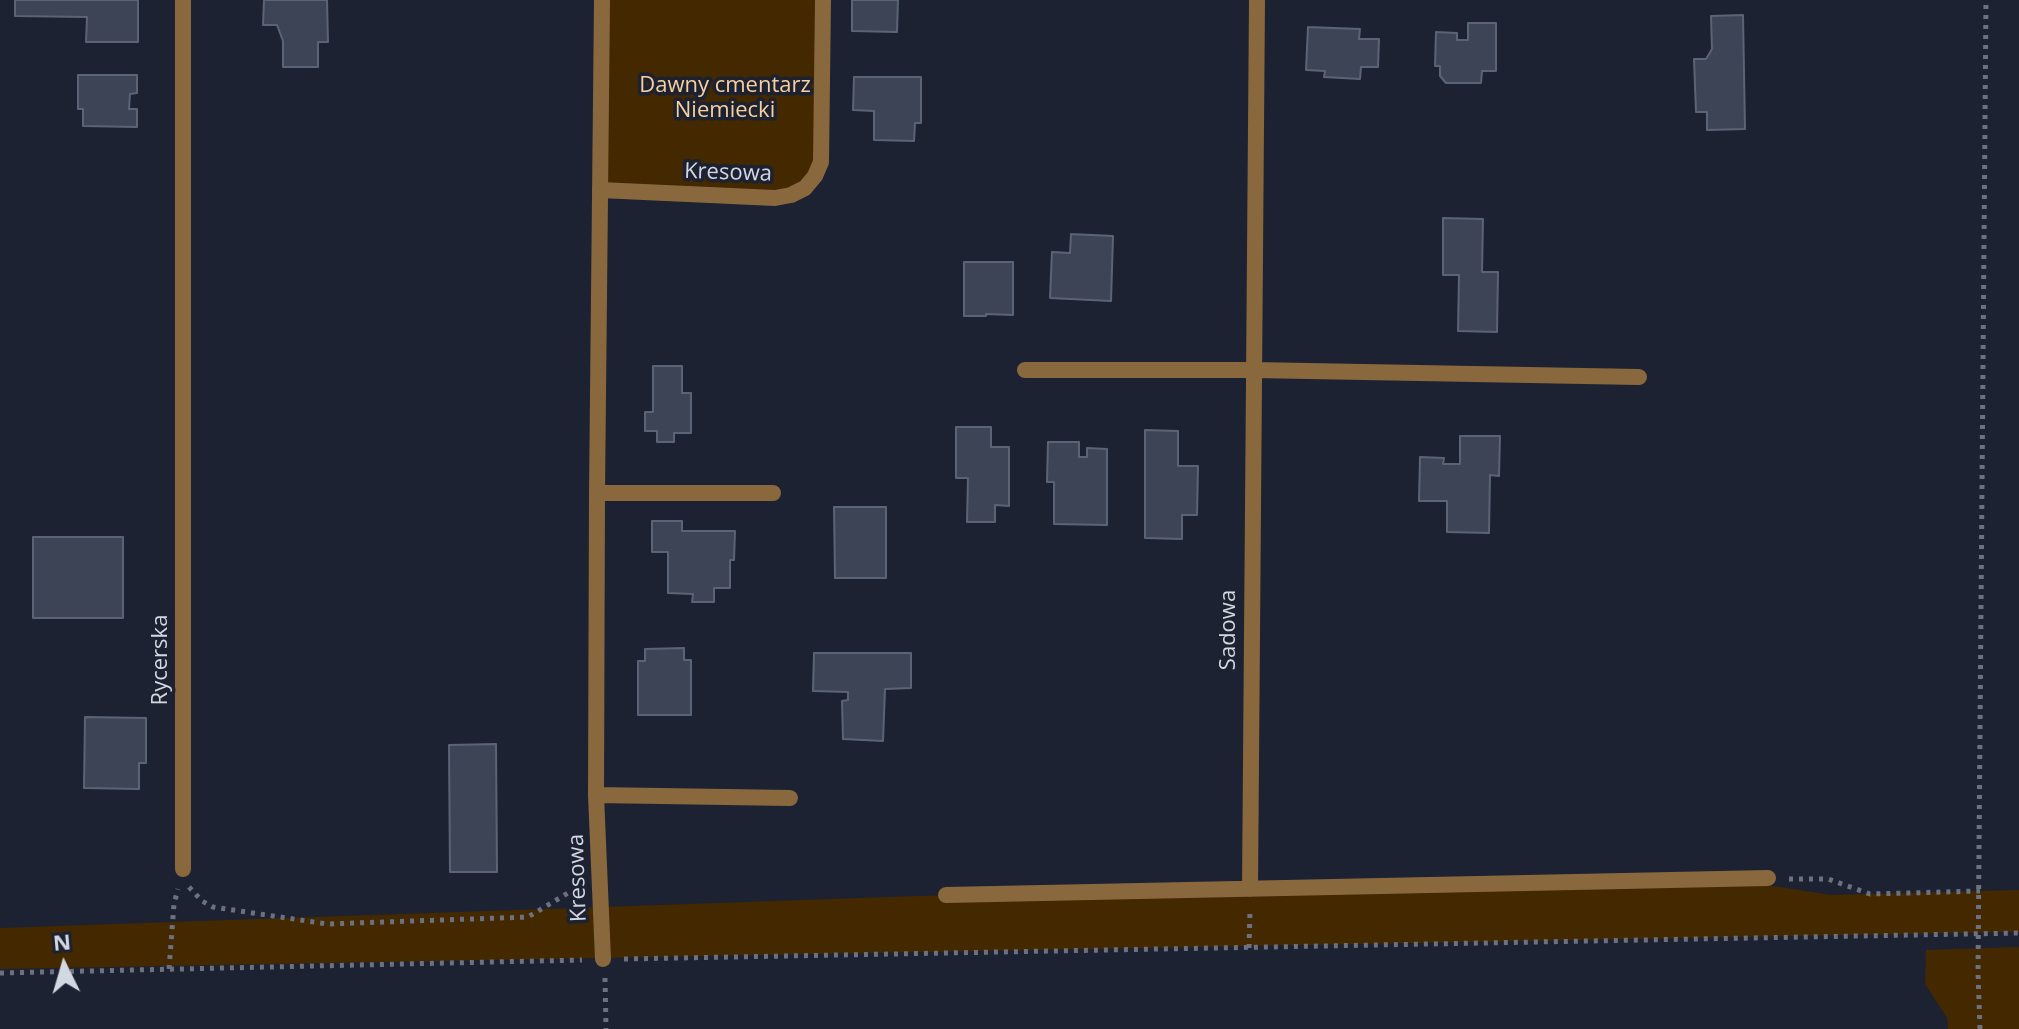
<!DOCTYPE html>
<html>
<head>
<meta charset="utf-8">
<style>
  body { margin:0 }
  #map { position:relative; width:2019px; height:1029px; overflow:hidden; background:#1c2232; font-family:"Open Sans",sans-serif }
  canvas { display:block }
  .north { position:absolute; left:24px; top:925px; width:80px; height:80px; -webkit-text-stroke:6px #1c2232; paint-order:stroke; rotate:355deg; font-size:22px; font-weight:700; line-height:32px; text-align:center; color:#d3d7e2 }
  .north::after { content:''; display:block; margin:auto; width:28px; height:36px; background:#d3d7e2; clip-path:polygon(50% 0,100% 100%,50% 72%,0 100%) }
</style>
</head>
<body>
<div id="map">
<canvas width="2019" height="1029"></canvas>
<div class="north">N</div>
</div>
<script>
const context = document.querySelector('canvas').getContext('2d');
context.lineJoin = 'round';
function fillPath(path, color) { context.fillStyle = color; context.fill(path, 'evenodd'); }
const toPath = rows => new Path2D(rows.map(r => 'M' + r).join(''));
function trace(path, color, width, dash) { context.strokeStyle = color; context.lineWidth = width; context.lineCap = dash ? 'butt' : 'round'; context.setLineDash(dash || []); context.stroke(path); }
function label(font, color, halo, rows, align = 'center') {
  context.font = font + ' "Open Sans",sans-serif'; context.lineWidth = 7; context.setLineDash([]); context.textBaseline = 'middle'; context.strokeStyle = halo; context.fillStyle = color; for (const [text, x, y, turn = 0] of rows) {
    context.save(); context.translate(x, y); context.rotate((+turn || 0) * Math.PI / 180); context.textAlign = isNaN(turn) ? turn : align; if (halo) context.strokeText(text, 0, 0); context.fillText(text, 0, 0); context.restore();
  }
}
const green = toPath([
  [602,0,823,0,821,162,791,195,600,190],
  [1735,880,1831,895,2019,890,2019,932,0,969,0,928,946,895],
  [2019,947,2019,1029,1948,1029,1947,1018,1925,984,1926,950]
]);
const building = toPath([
  [15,0,138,0,138,42,86,42,87,17,15,16,15,0],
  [264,0,327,0,328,42,318,42,318,67,283,67,283,41,277,25,263,25,264,0],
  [852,0,898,0,897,32,852,31,852,0],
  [1743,15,1745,129,1707,130,1707,112,1696,112,1694,59,1706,59,1712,49,1711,16,1743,15],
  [1468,23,1496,23,1496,71,1482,71,1481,83,1446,83,1440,76,1440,66,1435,66,1436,32,1457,33,1457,40,1468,40,1468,23],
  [1308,27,1360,29,1359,39,1379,39,1378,67,1361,67,1360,79,1324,77,1325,71,1306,70,1308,27],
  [78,75,137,75,137,93,130,94,129,109,137,109,137,127,83,126,83,109,78,109,78,75],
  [854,77,921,77,921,123,915,123,914,141,874,140,874,111,853,110,854,77],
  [1443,218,1483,219,1482,272,1498,272,1497,332,1458,331,1459,275,1443,275,1443,218],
  [1071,234,1113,236,1111,301,1050,298,1052,252,1070,253,1071,234],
  [964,262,1013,262,1013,315,986,314,986,316,964,316,964,262],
  [653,366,682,366,682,393,691,393,691,433,674,433,674,442,657,442,657,431,645,431,645,412,653,412,653,366],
  [956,427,991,427,991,447,1009,447,1009,506,995,505,995,522,967,522,968,478,956,478,956,427],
  [1145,430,1178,431,1178,466,1198,466,1197,515,1182,515,1182,539,1145,538,1145,430],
  [1460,436,1500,436,1499,476,1490,475,1489,533,1447,532,1447,501,1419,501,1420,457,1444,458,1443,464,1460,464,1460,436],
  [1048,442,1079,442,1079,457,1087,457,1087,448,1107,449,1107,525,1054,524,1054,482,1047,482,1048,442],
  [834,507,886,507,886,578,835,578,834,507],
  [652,521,682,521,682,531,735,531,734,560,730,560,730,588,714,588,714,602,692,602,693,594,668,593,668,552,652,552,652,521],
  [33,537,123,537,123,618,33,618,33,537],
  [684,648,684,660,691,660,691,715,638,715,638,661,645,661,645,649,684,648],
  [814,653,911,653,911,688,885,689,883,741,843,739,842,701,848,700,848,692,813,691,814,653],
  [85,717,146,718,146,763,139,763,139,789,84,788,85,717],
  [496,744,497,872,450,872,449,745,496,744]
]);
const path = toPath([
  [1789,879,1828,879,1870,894,1980,891],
  [189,887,202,901,213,907,327,924,528,917,578,887],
  [1249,948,1250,910],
  [624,959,2019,933],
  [169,969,174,904,178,889],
  [0,973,582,960],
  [605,978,606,1029],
  [1980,1029,1978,973,1986,0]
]);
const lane = toPath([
  [600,190,775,198,791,195,805,188,815,176,821,162,823,0]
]);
const street = toPath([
  [183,0,183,869],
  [602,0,597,493,596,795,603,959],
  [1025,370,1253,370,1639,377],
  [597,493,773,493],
  [596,795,790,798],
  [1250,889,1257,0],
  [946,895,1768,878]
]);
const parkNames = [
  ["Dawny cmentarz",725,86],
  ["Niemiecki",725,111]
];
const streetNames = [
  ["Kresowa",728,173,2],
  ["Sadowa",1229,630,-90],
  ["Rycerska",161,660,-90],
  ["Kresowa",578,878,-92]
];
fillPath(green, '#432800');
fillPath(building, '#3d4455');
trace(building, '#5b6376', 2);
trace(path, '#6c717f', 5, [4, 6]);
trace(lane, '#89683e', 16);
trace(street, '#89683e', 16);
label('22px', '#f8d09f', '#1c2232', parkNames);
label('22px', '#d3d7e2', '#1c2232', streetNames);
</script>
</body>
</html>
